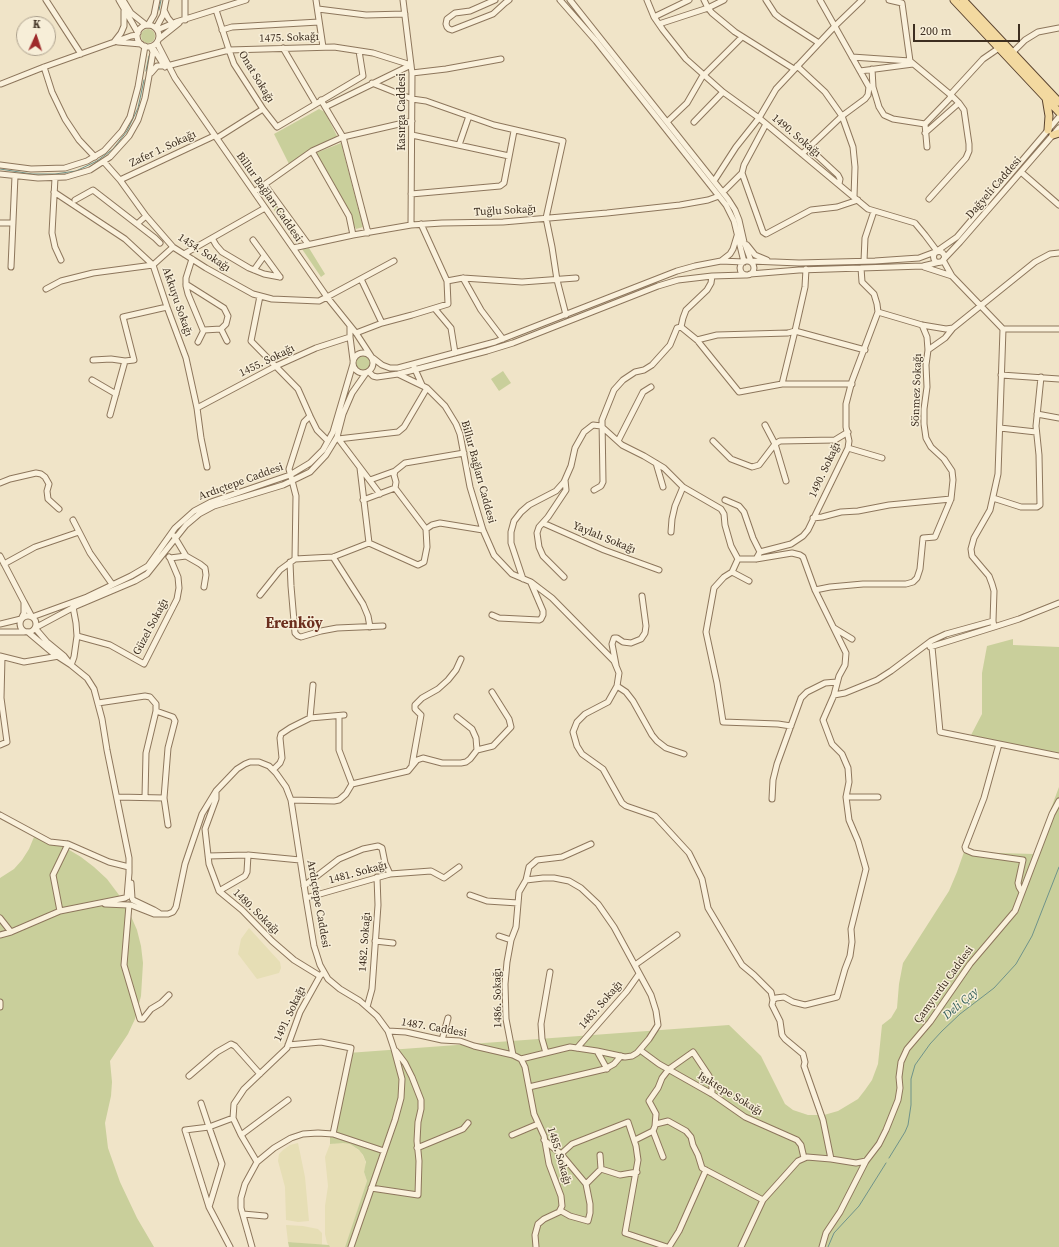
<!DOCTYPE html>
<html>
<head>
<meta charset="utf-8">
<style>
  body { margin:0 }
  #map { position:relative; width:1059px; height:1247px; overflow:hidden; background:#f0e4c8; font-family:"Source Serif 4",serif }
  canvas { display:block }
  .north { position:absolute; left:16px; top:16px; width:40px; height:40px; box-sizing:border-box; background:#f7eed8; border:1px solid #ada18e; border-radius:50%; rotate:3deg; font-size:11px; font-weight:700; line-height:16px; text-align:center; color:#3d2e20 }
  .north::after { content:''; display:block; margin:auto; width:14px; height:18px; background:#9e2a2b; clip-path:polygon(50% 0,100% 100%,50% 72%,0 100%) }
  .scale { position:absolute; left:913px; top:24px; width:107px; height:18px; box-sizing:border-box; border:2px solid #3d2e20; border-top:0; padding-left:5px; font-size:12px; line-height:14px; white-space:nowrap; color:#3d2e20; -webkit-text-stroke:3px #f7eed8; paint-order:stroke }
</style>
</head>
<body>
<div id="map">
<canvas width="1059" height="1247"></canvas>
<div class="north">K</div>
<div class="scale">200 m</div>
</div>
<script>
const context = document.querySelector('canvas').getContext('2d');
context.lineJoin = 'round';
function fillPath(path, color) { context.fillStyle = color; context.fill(path, 'evenodd'); }
const toPath = rows => new Path2D(rows.map(r => 'M' + r).join(''));
function trace(path, color, width, dash) { context.strokeStyle = color; context.lineWidth = width; context.lineCap = dash ? 'butt' : 'round'; context.setLineDash(dash || []); context.stroke(path); }
function label(font, color, halo, rows, align = 'center') {
  context.font = font + ' "Source Serif 4",serif'; context.lineWidth = 3; context.setLineDash([]); context.textBaseline = 'middle'; context.strokeStyle = halo; context.fillStyle = color; for (const [text, x, y, turn = 0] of rows) {
    context.save(); context.translate(x, y); context.rotate((+turn || 0) * Math.PI / 180); context.textAlign = isNaN(turn) ? turn : align; if (halo) context.strokeText(text, 0, 0); context.fillText(text, 0, 0); context.restore();
  }
}
const farmland = toPath([
  [249,928,280,962,281,968,279,973,257,979,238,954,241,939],
  [339,1142,350,1144,361,1152,365,1160,366,1165,364,1172,367,1181,345,1247,330,1247,327,1243,325,1234,325,1206,328,1186,325,1157,330,1144],
  [298,1143,305,1177,309,1221,298,1222,286,1220,285,1187,278,1161,279,1154,283,1150,290,1145],
  [286,1225,303,1226,318,1229,322,1233,322,1245,288,1242]
]);
const green = toPath([
  '141 36a7 7 0 1 1 14 0a7 7 0 1 1-14 0Z',
  [319,109,325,112,338,138,290,166,274,134],
  [341,143,363,227,356,229,316,153],
  [264,191,269,194,301,239,295,240,262,193],
  [309,248,325,274,321,277,302,249],
  '356 363a7 7 0 1 1 14 0a7 7 0 1 1-14 0Z',
  [503,371,511,383,499,391,491,379],
  [1013,639,1013,645,1059,647,1059,754,969,739,982,714,982,673,987,646],
  [1059,787,1059,1247,345,1247,367,1181,364,1172,366,1162,363,1155,359,1150,350,1144,343,1143,330,1144,330,1134,348,1053,729,1025,761,1056,785,1104,793,1110,808,1115,824,1115,838,1111,858,1099,865,1090,872,1080,878,1064,882,1025,891,1018,897,1008,899,984,903,963,949,891,957,872,964,852,1034,854],
  [34,837,66,848,81,857,94,867,107,879,122,899,130,914,137,930,141,946,143,963,141,996,135,1019,128,1034,110,1061,112,1082,111,1096,105,1123,108,1148,120,1182,137,1218,154,1247,0,1247,0,878,14,869,22,860,29,849],
  [288,1242,329,1245,330,1247,289,1247]
]);
const stream = toPath([
  [159,10,161,0],
  [146,71,149,56],
  [0,169,32,174,55,174,76,171,97,161,113,149,127,131,138,108,144,80],
  [889,1158,905,1132,908,1125,911,1105,911,1079,915,1065,930,1044,942,1031,960,1014,994,988,1016,964,1032,936,1059,867],
  [828,1247,834,1233,859,1206,886,1163]
]);
const minor = toPath([
  [46,0,81,54],
  [119,0,138,33],
  [123,0,131,13,146,25],
  [316,0,323,47],
  [403,0,412,73,411,225],
  [495,0,470,11,455,13,447,19,446,24,447,27,449,29,452,30,493,14,505,3,509,0],
  [570,0,728,199,735,210,739,220,744,242,751,261,799,263,875,261,919,258,935,252],
  [647,0,654,17,663,30,686,59,723,92,759,118,868,209,915,223,925,235,937,251,957,237,1059,117],
  [704,0,708,8,712,13,735,32,794,69],
  [766,0,775,14,780,18,819,43],
  [820,0,869,87,868,95,865,99,842,116,853,147,855,167,854,197],
  [318,9,366,15,405,14],
  [164,10,168,18,173,24],
  [216,10,229,50,234,64,263,109,277,127,363,76,359,51],
  [654,17,689,0],
  [185,20,185,0],
  [659,24,708,8,724,0],
  [148,25,154,15,157,0],
  '137 36a11 11 0 1 1 22 0a11 11 0 1 1-22 0Z',
  [156,28,163,15,166,0],
  [157,30,176,22,246,0],
  [222,30,232,27,319,22],
  [159,39,179,23],
  [114,42,121,33,124,26,124,11],
  [118,42,141,44],
  [157,43,175,78,327,297,356,333,371,356],
  [153,48,165,67],
  [283,48,316,104],
  [1012,53,1025,40,1038,32,1059,28],
  [852,57,910,61,902,3,889,0],
  [910,61,952,96,925,124,927,147],
  [167,66,229,50,334,47,373,53,411,65],
  [797,66,825,92,842,116,802,154],
  [44,67,52,92,65,119,79,140,95,157],
  [872,69,873,87,879,107,884,115,893,119,925,124],
  [860,71,913,64],
  [151,73,157,66,164,66],
  [412,73,446,69,501,59],
  [372,83,412,99,426,101,494,125,563,141,546,218,552,247,557,280,566,315],
  [1,84,44,67,131,36,137,35],
  [950,95,983,59,999,48],
  [321,100,343,137,368,233],
  [325,107,411,65],
  [667,122,687,103,702,77,742,37],
  [694,122,723,92],
  [925,133,959,103],
  [412,135,509,156],
  [217,138,263,109],
  [459,145,469,116],
  [809,148,838,175,840,179,839,184],
  [312,151,349,216,353,235],
  [104,162,120,180,146,216,173,247,206,268,253,294,272,299,319,301,327,297,394,261],
  [0,165,31,169,65,168,87,161,104,151,122,131,130,117,138,87,145,46],
  [1021,172,1059,205],
  [742,173,763,232,766,234,811,210,837,207,858,200],
  [0,174,38,178,66,177,90,170,110,157,129,136,138,120,145,98,149,76,153,52,151,47],
  [55,178,52,233,55,247,61,260],
  [120,180,214,136],
  [714,181,736,147,759,118,776,89,835,26,862,0],
  [265,185,308,244],
  [54,192,125,239,153,265,167,307,186,358,197,408,201,438,207,467],
  [254,192,312,151,343,137,412,121],
  [723,192,742,173,744,165,766,124],
  [411,194,500,186,504,183,514,131],
  [929,199,966,158,969,151,969,144,964,110,959,103,952,96],
  [75,200,93,190,155,238,160,243],
  [0,223,13,223],
  [137,224,146,216],
  [212,238,216,245,222,252,249,268,264,274,280,277],
  [253,240,280,277],
  [747,245,755,255,767,260],
  [293,248,353,235,411,225,442,223,503,222,607,213,680,205,708,200,719,196],
  '933.5 257a5.5 5.5 0 1 1 11 0a5.5 5.5 0 1 1-11 0Z',
  [184,254,265,208],
  [192,259,186,278,186,286,188,294,203,330,204,330],
  '740 268a7 7 0 1 1 14 0a7 7 0 1 1-14 0Z',
  [721,261,730,254,733,249,737,236],
  [864,261,865,238,874,211],
  [11,267,15,176],
  [924,267,952,276],
  [806,269,805,287,795,331,865,350],
  [254,270,264,256],
  [750,274,799,270,923,266,940,262],
  [463,278,481,310,503,339],
  [361,279,382,323],
  [447,281,463,278,522,282,576,278],
  [186,284,224,308,228,316,226,324,221,329,204,330],
  [46,289,61,281,93,273,153,265,173,247],
  [260,296,251,341,298,389,310,416,317,430,328,441],
  [435,309,451,328,455,353],
  [878,312,922,325,946,329,953,328,1035,262,1050,254,1059,253],
  [350,326,350,337,353,360],
  [681,327,697,340,739,392,782,384,852,384],
  [221,329,227,341],
  [1003,329,952,276,943,260,960,242,1059,128],
  [1003,329,1059,329],
  [356,333,382,323,412,315,448,304,447,281,421,224],
  [697,340,717,335,788,333,795,331,782,384],
  [198,342,204,330],
  [928,350,945,338,953,328],
  '353 363a10 10 0 1 1 20 0a10 10 0 1 1-20 0Z',
  [373,358,382,365,390,368,398,368,413,364,495,342,677,271,695,266,721,261,744,262,734,221,726,205,596,41,560,0],
  [93,360,111,359,125,361],
  [414,367,422,385],
  [369,372,373,376,377,377,398,374,487,351,513,343,658,286,678,280,712,276,745,275],
  [398,374,427,388,445,406,456,424,460,434,470,487,483,530,494,555,512,574,531,582,552,598,614,661,619,673,617,686,608,702,585,714,577,722,573,732,577,746,582,754,603,769,622,803,626,806,655,816,689,853,702,879,708,908,742,965,754,975,771,992,773,1000,772,1005,780,1021,782,1035,785,1039,803,1054,805,1062,804,1066,823,1120,831,1159,856,1163,866,1161],
  [1001,375,1059,379],
  [92,380,116,394],
  [197,408,276,366,316,348,350,337],
  [1037,414,1059,418],
  [110,415,125,361,134,360,123,317,167,307],
  [765,425,775,444,786,481],
  [1000,428,1036,432],
  [337,437,380,494],
  [338,439,398,432,404,427,427,388],
  [618,441,643,392,651,387],
  [713,441,731,459,752,467,759,465,775,444,780,441,835,440,848,432],
  [848,448,882,458],
  [656,463,663,487],
  [360,468,369,543],
  [370,480,395,471],
  [0,483,10,479,36,473,41,474,45,477,49,484,47,491,48,499,59,509],
  [395,488,396,482,394,475,395,471,405,463,464,453],
  [594,490,601,486,603,482,602,420,614,390,623,380,635,372,644,370,652,365,670,345,677,328,681,327,683,318,686,310,707,290,711,283,712,276],
  [993,498,1021,507,1037,507,1040,505,1039,455,1036,426,1041,377],
  [363,500,395,488,426,529,427,547,424,562,418,565,369,543],
  [725,500,739,506,744,512,753,538,760,552],
  [813,518,822,517,841,512,858,511,889,505,951,499],
  [73,520,90,553,112,584],
  [543,523,604,550,659,570],
  [426,529,432,525,440,523,483,530],
  [671,532,672,519,675,506,683,487],
  [174,536,186,556,200,564,205,568,206,575,204,587],
  [0,556,24,602],
  [169,557,170,558,186,556],
  [333,557,363,604,368,616,370,627],
  [295,559,296,496,289,469,304,422,310,416],
  [738,559,732,572,724,577,714,588,706,632,717,683,723,722,778,724,791,726],
  [738,559,756,559,792,553,800,555,803,557,815,590,846,653,845,665,839,676,834,695],
  [756,559,760,552,791,544,803,536,808,530,848,448,849,441,846,427,846,404,852,381,878,312,877,304,874,294,862,282,861,268],
  [290,562,291,586,295,633,298,636,301,637,321,631,337,628,383,626],
  [4,564,35,547,79,532],
  [732,572,749,581],
  [564,577,543,556,539,547,537,533,539,527,548,517,566,490,565,480],
  [523,579,511,543,511,532,514,521,521,512,529,505,556,491,564,482,571,466,575,448,584,432,593,425,601,426,622,445,644,456,664,468,683,487,721,509,724,514,725,525,731,546,738,559],
  [815,590,830,587,863,584,906,584,913,582,917,578,920,569,923,538,935,537,951,499,953,480,952,471,944,459,931,447,926,438,924,424,924,409,927,387,926,365,928,350,927,337,922,325],
  [260,595,280,570,295,559,333,557,369,543],
  [73,607,76,623,77,636,74,657,71,665,87,678,94,689,102,719,107,750,129,858,129,873,127,897],
  [492,615,499,618,539,620,541,619,543,615,543,611,531,583],
  '20 624a8 8 0 1 1 16 0a8 8 0 1 1-16 0Z',
  [993,621,994,591,992,584,989,576,972,556,971,549,974,538,990,510,998,474,1003,329],
  [0,624,21,619,24,613,24,602,32,617,87,597,131,576,148,566,175,528,194,511,211,502,290,475,310,463,323,450,333,432,353,364],
  [834,628,852,639],
  [0,632,24,632],
  [28,632,54,654,71,665,64,656,47,642,35,628,76,606,135,581,147,574,186,525,199,514,214,506,283,485,310,472,326,455,337,437,343,414,352,393,366,373],
  [77,636,110,645,144,664,177,599,179,588,178,577,170,558],
  [930,647,994,627],
  [932,647,940,732,1059,756],
  [0,656,24,662,59,656],
  [616,665,612,644,614,638,617,638,623,642,631,643,641,639,645,633,646,626,642,596],
  [617,686,626,692,633,701,652,735,657,741,666,748,684,754],
  [98,703,145,696,150,697,156,704,156,711,146,753,145,797],
  [156,711,173,717,175,721,168,748,164,798],
  [339,716,339,750,352,784],
  [457,717,472,729,476,738,477,750],
  [310,718,313,685],
  [999,744,984,798,965,847,966,850,973,853,1023,860,1018,883,1019,887,1022,892],
  [0,745,7,742,1,698,2,657],
  [412,765,421,715,415,709,415,705,422,698,438,689,448,680,456,670,461,659],
  [273,770,280,763,282,758,280,738,281,734,290,728,310,718,344,715],
  [216,792,216,799,205,829,209,864,219,891,242,910,272,941,294,960,320,976,322,974],
  [117,797,164,798,168,825],
  [846,797,878,797],
  [772,799,773,780,777,764,801,698,807,692,825,683,837,682],
  [291,800,334,801,339,800,346,794,352,784,408,771,417,760,423,758,442,763,461,763,466,762,470,759,477,750,493,746,511,727,509,719,492,692],
  [0,815,50,842,68,844,109,862,129,867],
  [208,856,248,855,300,860],
  [526,880,543,878,554,878,569,881,581,888,598,904,614,927,651,995,656,1011,658,1025,649,1039,637,1053,632,1056,625,1057,597,1051],
  [131,883,132,898],
  [304,886,339,859,363,849,378,846,382,848,385,863,390,874],
  [219,891,245,876,247,872,248,855],
  [470,895,487,901,518,903],
  [306,898,390,874,431,871,444,878,459,867],
  [133,900,154,910,159,913],
  [105,904,128,905],
  [129,905,124,965,140,1019,143,1019,151,1009,161,1003,169,995],
  [131,905,154,914,168,914,173,912,176,907,185,864,202,814,216,791,237,769,245,764,250,762,259,762,269,766,276,773,286,787,291,800,306,898,314,946,320,965,328,979,340,989,360,1001,377,1016,388,1031,394,1049,402,1079,401,1098,395,1120,351,1247],
  [60,911,53,875,68,844],
  [0,918,11,932],
  [0,935,11,932,60,911,125,898],
  [499,936,511,940],
  [375,941,393,943],
  [635,965,677,935],
  [320,976,300,1012,287,1048,244,1089,234,1104,233,1118,241,1135,257,1162,274,1148,291,1138,303,1134,318,1133,333,1134,384,1151],
  [773,1000,776,998,784,997,793,1002,805,1005,837,997,845,969,850,956,852,942,851,929,866,869,858,841,849,820,846,797,849,782,848,768,842,754,832,744,823,720,834,695,845,693,877,680,891,671,931,641,946,634,993,621,994,627,1019,619,1059,603],
  [0,1002,0,1007],
  [367,1007,372,989,378,905,377,877],
  [388,1031,406,1032,442,1040,460,1041,474,1046,513,1055,521,1059,570,1047,597,1051,607,1069],
  [442,1040,448,1018],
  [288,1045,321,1042,351,1048,333,1134],
  [577,1048,627,991,639,974],
  [640,1050,659,1064,712,1094,745,1117,797,1140,801,1145,804,1158],
  [546,1053,542,1039,541,1024,550,972],
  [513,1055,506,1019,505,984,507,962,511,940,516,927,519,892,526,880,529,867,537,860,562,857,591,844],
  [521,1059,525,1067,534,1114,544,1136,549,1164,561,1196,562,1206,559,1212,544,1219,538,1224,535,1235,536,1247],
  [189,1076,217,1052,231,1044,235,1046,260,1074],
  [529,1087,605,1069,614,1064,621,1056],
  [201,1103,209,1127,233,1118],
  [656,1124,668,1121,686,1131,691,1137,693,1145,698,1155,702,1168,763,1200],
  [653,1131,663,1157],
  [241,1135,288,1100],
  [512,1135,538,1124],
  [544,1140,561,1154,586,1184,590,1204,590,1213,588,1221,570,1216,561,1211],
  [635,1140,653,1131,655,1126,656,1114,649,1101,658,1088,662,1078,669,1069,693,1052,709,1076,712,1087,712,1094],
  [417,1148,463,1129,468,1123],
  [561,1154,572,1144,628,1122,636,1146,638,1160,625,1233,667,1247],
  [600,1155,601,1169],
  [586,1184,601,1169,620,1175,637,1172],
  [371,1188,418,1195,419,1161,417,1141,418,1122,421,1109,421,1100,412,1077,405,1063,396,1051],
  [209,1207,222,1164,209,1127,185,1130,209,1207,230,1247],
  [243,1214,265,1216],
  [252,1247,241,1208,241,1198,245,1184,257,1162],
  [669,1247,679,1231,706,1170],
  [741,1247,763,1200,798,1161,807,1157,831,1159],
  [822,1247,826,1233,840,1212,866,1161,879,1144,886,1130,898,1100,900,1088,899,1077,901,1062,907,1049,930,1022,970,964,1015,911,1052,814,1059,801]
]);
const major = toPath([
  [954,0,1059,112],
  [963,0,1059,102],
  [1046,98,1049,116,1048,130],
  [1053,135,1059,133]
]);
const streetNames = [
  ["1475. Sokağı",289,38,-2],
  ["Onat Sokağı",256,77,59],
  ["Kasırga Caddesi",402,112,-90],
  ["1490. Sokağı",796,136,40],
  ["Zafer 1. Sokağı",163,149,-25],
  ["Dağyeli Caddesi",994,188,-49],
  ["Billur Bağları Caddesi",269,197,55],
  ["Tuğlu Sokağı",505,211,-3],
  ["1454. Sokağı",204,253,33],
  ["Akkuyu Sokağı",177,302,71],
  ["1455. Sokağı",267,361,-26],
  ["Sönmez Sokağı",917,390,-88],
  ["1490. Sokağı",825,470,-65],
  ["Billur Bağları Caddesi",478,472,75],
  ["Ardıçtepe Caddesi",241,482,-20],
  ["Yaylalı Sokağı",604,538,22],
  ["Güzel Sokağı",151,627,-62],
  ["1481. Sokağı",358,873,-15],
  ["Ardıçtepe Caddesi",318,904,80],
  ["1480. Sokağı",256,912,44],
  ["1482. Sokağı",365,942,-86],
  ["Çamyurdu Caddesi",944,985,-54],
  ["1486. Sokağı",498,998,-91],
  ["1483. Sokağı",601,1005,-49],
  ["1491. Sokağı",290,1014,-65],
  ["1487. Caddesi",434,1028,10],
  ["Işıktepe Sokağı",730,1094,31],
  ["1485. Sokağı",559,1156,73]
];
const waterNames = [
  ["Deli Çay",961,1004,-40]
];
const districtNames = [
  ["Erenköy",294,624]
];
fillPath(farmland, '#e6deb5');
fillPath(green, '#c9cf9b');
trace(stream, '#6f938a', 1);
trace(minor, '#8d765c', 7);
trace(major, '#5b4430', 9);
trace(minor, '#faf1dc', 5);
trace(major, '#f3d9a0', 7);
label('11px', '#3d2e20', '#f7eed8', streetNames);
label('italic 12px', '#2f5d5a', '#f7eed8', waterNames);
label('bold 15px', '#6b2e1e', '#f7eed8', districtNames);
</script>
</body>
</html>
